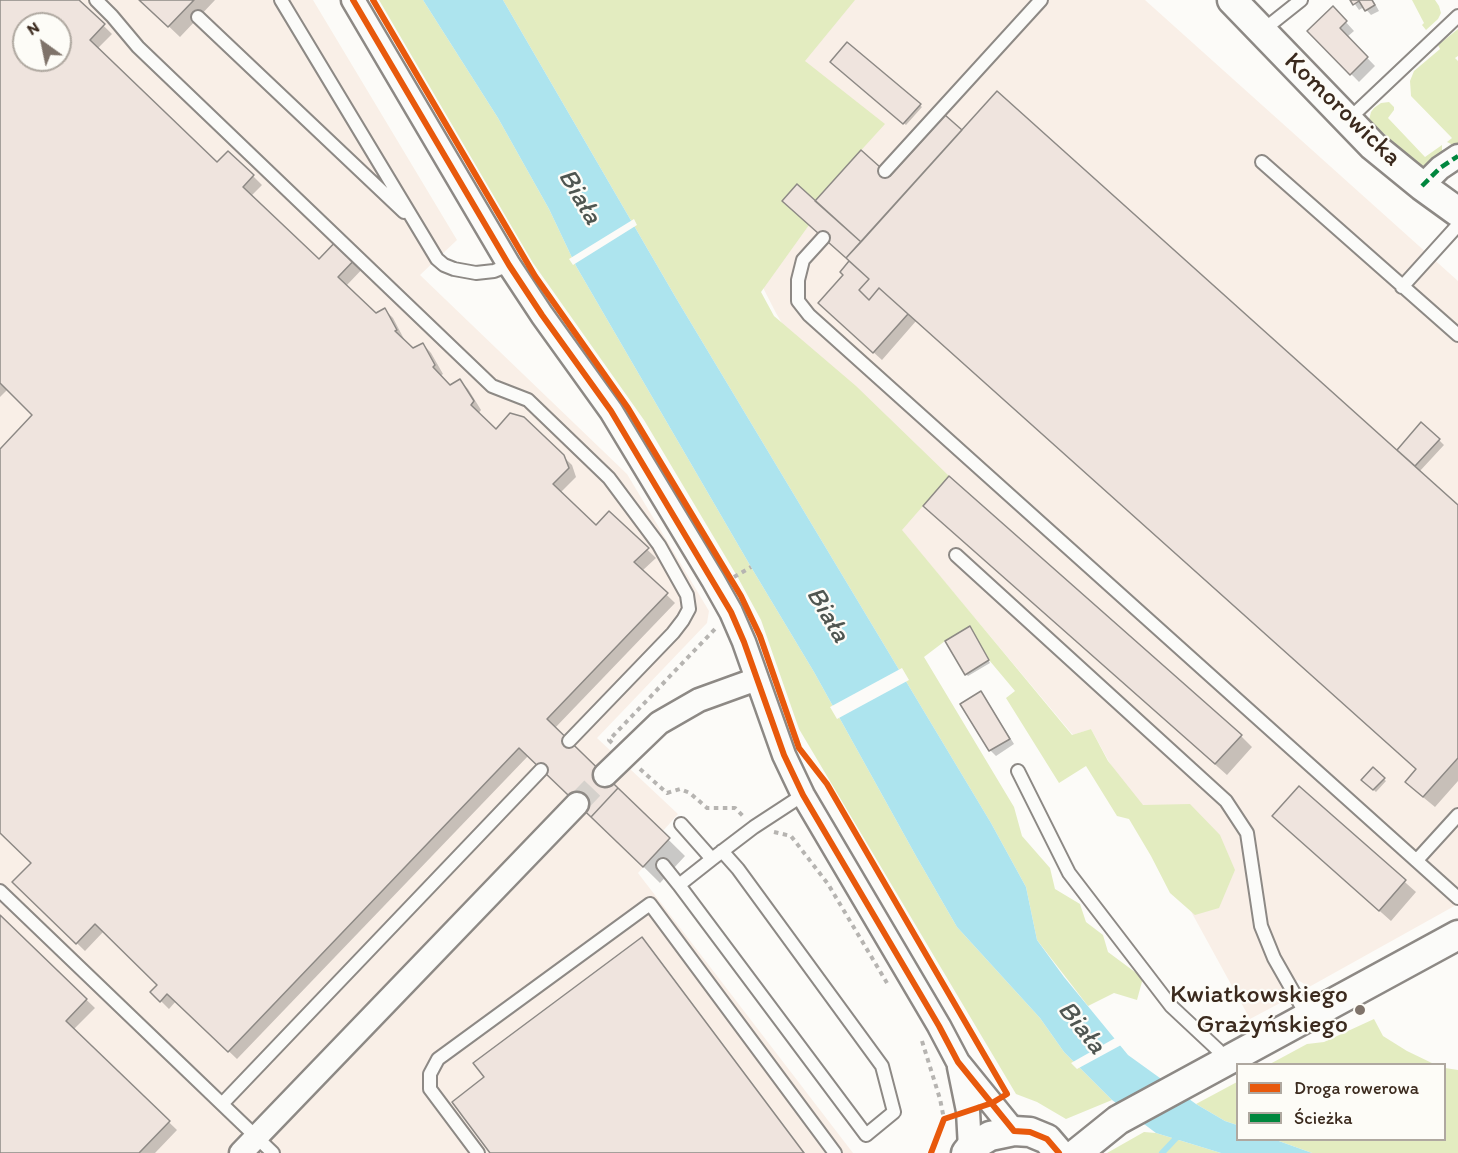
<!DOCTYPE html>
<html>
<head>
<meta charset="utf-8">
<style>
  body { margin:0 }
  #map { position:relative; width:1458px; height:1153px; overflow:hidden; background:#fcfbf8; font-family:Itim,sans-serif }
  canvas { display:block }
  .legend { position:absolute; left:1236px; top:1063px; width:210px; height:78px; box-sizing:border-box; background:#fdfcf7; border:2px solid #afa8a0; margin:0; padding:8px 10px; list-style:none; font-size:18px; color:#3b2a1e }
  .legend li { display:flex; align-items:center; gap:12px; height:30px }
  .legend b { width:30px; border:2px solid #afa8a0 }
  .north { position:absolute; left:12px; top:12px; width:60px; height:60px; box-sizing:border-box; background:#fdfcf7; border:2px solid #afa8a0; border-radius:50%; rotate:327deg; font-size:16px; font-weight:700; line-height:24px; text-align:center; color:#3b2a1e }
  .north::after { content:''; display:block; margin:auto; width:21px; height:27px; background:#7f736a; clip-path:polygon(50% 0,100% 100%,50% 72%,0 100%) }
</style>
</head>
<body>
<div id="map">
<canvas width="1458" height="1153"></canvas>
<ul class="legend">
<li><b style="height:8px;background:#e8590c"></b>Droga rowerowa</li>
<li><b style="height:8px;background:#00873e"></b>Ścieżka</li>
</ul>
<div class="north">N</div>
</div>
<script>
const context = document.querySelector('canvas').getContext('2d');
context.lineJoin = 'round';
function fillPath(path, color) { context.fillStyle = color; context.fill(path, 'evenodd'); }
const toPath = rows => new Path2D(rows.map(r => 'M' + r).join(''));
function trace(path, color, width, dash) { context.strokeStyle = color; context.lineWidth = width; context.lineCap = dash ? 'butt' : 'round'; context.setLineDash(dash || []); context.stroke(path); }
function label(font, color, halo, rows, align = 'center') {
  context.font = font + ' Itim,sans-serif'; context.lineWidth = 4.5; context.setLineDash([]); context.textBaseline = 'middle'; context.strokeStyle = halo; context.fillStyle = color; for (const [text, x, y, turn = 0] of rows) {
    context.save(); context.translate(x, y); context.rotate((+turn || 0) * Math.PI / 180); context.textAlign = isNaN(turn) ? turn : align; if (halo) context.strokeText(text, 0, 0); context.fillText(text, 0, 0); context.restore();
  }
}
const built = toPath([
  [0,0,313,0,457,240,420,275,627,474,709,611,707,623,597,738,678,814,663,831,670,838,638,873,853,1153,0,1153],
  [24,24,60,24,60,60,24,60],
  [626,0,1145,0,1458,281,1458,904,1309,987,1298,980,1283,988,1282,1002,1250,1019,1091,729,1073,735,901,530,776,313,621,11]
]);
const green = toPath([
  [379,0,423,0,498,118,549,209,576,266,751,567,814,672,916,856,957,927,1040,1018,1064,1052,1112,1100,1066,1119,1037,1102,1016,1094,799,729,761,620,737,576,644,420,533,263],
  [503,0,855,0,805,61,885,124,815,201,797,184,782,201,809,225,761,292,774,316,856,386,949,476,902,530,1072,735,1091,729,1108,761,1143,805,1190,804,1220,835,1235,870,1219,908,1195,915,1170,893,1151,856,1129,819,1117,816,1086,766,1059,783,1006,698,1015,691,989,660,970,627,945,641,924,657,1014,807,1022,836,1050,868,1055,889,1080,904,1086,922,1103,935,1108,952,1143,978,1137,1000,1114,993,1088,1006,1037,940,1026,887,991,823,676,298],
  [1412,0,1435,0,1439,6,1441,13,1438,19,1426,30,1422,25,1424,23],
  [1458,29,1458,56,1455,58,1458,61,1458,147,1452,151,1451,144,1447,142,1452,138,1411,96,1410,81,1414,71,1440,49,1438,45],
  [1389,102,1394,107,1394,110,1388,118,1425,157,1442,145,1442,150,1445,153,1433,165,1420,166,1369,120,1371,112,1374,108,1381,103],
  [1374,1019,1383,1036,1407,1051,1434,1064,1270,1064,1307,1044,1324,1042],
  [1445,1068,1458,1070,1458,1153,1312,1153,1276,1140,1444,1140],
  [1237,1082,1237,1125,1225,1121,1196,1104],
  [1144,1132,1156,1133,1221,1153,1107,1153]
]);
const water = toPath([
  [423,0,503,0,676,298,991,823,1026,887,1037,940,1064,977,1128,1055,1196,1104,1225,1121,1237,1125,1238,1140,1276,1140,1312,1153,1221,1153,1156,1133,1112,1100,1064,1052,1040,1018,957,927,916,856,814,672,751,567,576,266,549,209,498,118]
]);
const pier = toPath([
  [634,219,637,225,573,265,569,259],
  [902,668,909,680,837,719,830,707],
  [1117,1037,1123,1044,1077,1069,1071,1063]
]);
const shadow = toPath([
  [0,0,77,0,112,34,97,49,217,164,228,153,253,176,262,185,251,196,319,261,342,237,368,263,346,286,375,315,385,310,393,318,404,339,402,340,413,350,423,344,431,353,443,374,440,376,450,387,460,381,468,389,481,410,478,414,496,431,523,418,572,465,576,477,560,493,596,527,609,513,656,558,642,571,675,603,237,1059,176,1001,169,1009,160,1000,159,985,104,931,85,951,14,882,33,863,0,832,0,451,34,415,8,389,0,397],
  [24,24,60,24,60,60,24,60],
  [141,0,215,0,180,37],
  [1352,0,1373,0,1379,11,1371,15,1364,7,1359,10],
  [1333,8,1354,31,1347,37,1375,66,1359,82,1309,31],
  [847,44,922,107,906,125,832,62],
  [962,132,1403,458,1439,440,1444,445,1419,472,1458,507,1458,781,1435,807,1418,793,1417,770,916,321,882,360,828,311,845,275,842,272,851,262,821,208,890,178],
  [936,517,1241,736,1252,747,1227,775],
  [972,630,990,663,968,676,966,674],
  [981,693,986,699,1014,744,996,756,990,750,962,705],
  [1373,769,1386,781,1376,792,1363,780],
  [1299,788,1416,892,1391,921,1285,827],
  [618,790,685,856,660,883,593,817],
  [0,917,95,1008,73,1030,177,1130,155,1153,0,1153],
  [642,939,650,947,805,1153,492,1153,486,1078]
]);
const stream = toPath([
  [1162,1153,1180,1134]
]);
const building = toPath([
  [0,0,79,0,105,24,90,40,217,162,228,151,254,175,243,187,319,259,342,235,361,253,338,277,376,313,385,308,397,330,395,331,413,348,423,343,435,365,433,367,450,385,460,379,474,401,471,405,496,429,510,413,524,417,564,455,569,468,553,484,596,525,609,511,649,548,634,562,668,593,547,719,618,788,591,817,519,748,228,1052,167,994,160,1002,150,992,157,985,95,924,76,944,12,882,31,863,0,833,0,449,32,415,0,383,0,0],
  [24,24,60,24,60,60,24,60,24,24],
  [139,0,194,0,168,27,139,0],
  [1350,0,1372,0,1375,5,1365,11,1359,1,1353,5,1350,0],
  [1333,6,1347,21,1340,28,1368,57,1350,75,1307,31,1333,6],
  [847,42,921,104,903,124,830,62,847,42],
  [997,91,1458,505,1458,758,1423,797,1405,782,1416,769,879,288,869,300,859,290,869,279,846,258,997,91],
  [945,115,962,130,861,242,815,201,861,150,890,176,945,115],
  [797,184,861,242,846,258,782,201,797,184],
  [849,261,869,279,859,290,869,300,879,288,908,314,873,353,818,303,843,275,840,272,849,261],
  [1421,422,1440,439,1415,466,1397,450,1421,422],
  [949,476,1242,735,1215,764,923,506,949,476],
  [970,626,989,660,965,675,945,641,970,626],
  [981,691,1010,739,989,751,960,704,981,691],
  [1373,767,1385,778,1373,790,1361,780,1373,767],
  [1299,786,1406,880,1379,911,1272,816,1299,786],
  [618,788,670,838,643,867,591,817,618,788],
  [0,915,87,999,66,1021,170,1121,139,1153,0,1153,0,915],
  [642,937,804,1153,490,1153,452,1102,484,1077,473,1063,642,937]
]);
const minorTunnel = toPath([
  [577,804,605,775]
]);
const path = toPath([
  [734,577,751,567],
  [612,743,609,740,716,628],
  [640,769,667,793,680,789,690,793,707,808,735,808,744,817],
  [774,832,791,836,828,884,887,983],
  [922,1041,940,1099,944,1119]
]);
const service = toPath([
  [96,0,112,16,138,47,492,386,528,400,609,478,659,545,687,595,689,609,683,620,673,633,569,741],
  [281,0,437,259,444,265,454,269,476,273,494,271,509,265],
  [198,17,404,212],
  [1262,31,1301,0],
  [1348,120,1458,16],
  [1262,162,1458,335],
  [885,171,1041,0],
  [823,238,803,260,798,280,798,301,809,315,1458,898],
  [1402,287,1458,225],
  [956,555,1226,801,1247,833,1261,926,1274,958,1307,1016],
  [1018,771,1069,873,1171,1006,1218,1050,1224,1061],
  [681,824,712,859],
  [722,851,738,869,882,1066,894,1112,866,1135,679,885,712,859,754,827,803,795],
  [1417,860,1458,815],
  [663,865,679,885],
  [0,891,273,1153],
  [222,1104,541,770],
  [478,1153,430,1089,430,1074,438,1059,650,904,835,1153]
]);
const minor = toPath([
  [353,0,509,265,542,315,611,411,713,580,731,612,744,642,784,755,803,795,939,1026,958,1062,1014,1131],
  [1422,186,1440,168,1458,156],
  [605,775,659,723,699,700,757,679],
  [959,1067,968,1111,970,1148],
  [241,1153,577,804]
]);
const tertiary = toPath([
  [1232,0,1373,146,1422,186,1458,212],
  [966,1153,970,1148,990,1136,1014,1131,1030,1132,1047,1139,1059,1153],
  [1077,1153,1118,1120,1458,935]
]);
const quiet = toPath([
  [1422,186,1440,168,1458,156]
]);
const cycleway = toPath([
  [353,0,509,265,542,315,611,411,731,612,744,642,784,755,803,795,939,1026,958,1062,1014,1131,1030,1132,1047,1139,1059,1153],
  [373,0,535,276,628,408,741,596,760,636,799,748,827,784,1007,1094,992,1103,944,1119,931,1153]
]);
const markers = [
  [1360,1010,6,"#7f736a"]
];
const streetNames = [
  ["Komorowicka",1342,110,44]
];
const poiNames = [
  ["Kwiatkowskiego",1348,995],
  ["Grażyńskiego",1348,1025]
];
const waterNames = [
  ["Biała",579,197,59],
  ["Biała",827,615,59],
  ["Biała",1081,1028,51]
];
fillPath(built, '#f9efe7');
fillPath(green, '#e3ecc0');
fillPath(water, '#ade4ee');
fillPath(pier, '#fcfbf8');
fillPath(shadow, '#0003');
trace(stream, '#ade4ee', 6);
fillPath(building, '#efe4de');
trace(building, '#8d8985', 1.5);
trace(minorTunnel, '#d5d1cc', 22, [22, 11]);
trace(service, '#8d8985', 16);
trace(minor, '#8d8985', 27);
trace(tertiary, '#8d8985', 33);
trace(path, '#b6b4b1', 4, [4.5, 4.5]);
trace(service, '#fbfbf9', 12);
trace(minor, '#fbfbf9', 22);
trace(tertiary, '#fbfbf9', 28);
trace(quiet, '#00873e', 4.5, [9, 4.5]);
trace(cycleway, '#e8590c', 6);
for (const [x, y, r, color] of markers) { const dot = new Path2D(); dot.arc(x, y, r, 0, 2 * Math.PI); context.fillStyle = color; context.fill(dot); trace(dot, '#fdfcf7', 2); }
label('26px', '#3b2a1e', '#fdfcf7', streetNames);
label('26px', '#3b2a1e', '#fdfcf7', poiNames, 'right');
label('italic 27px', '#4f5651', '#fdfcf7', waterNames);
</script>
</body>
</html>
